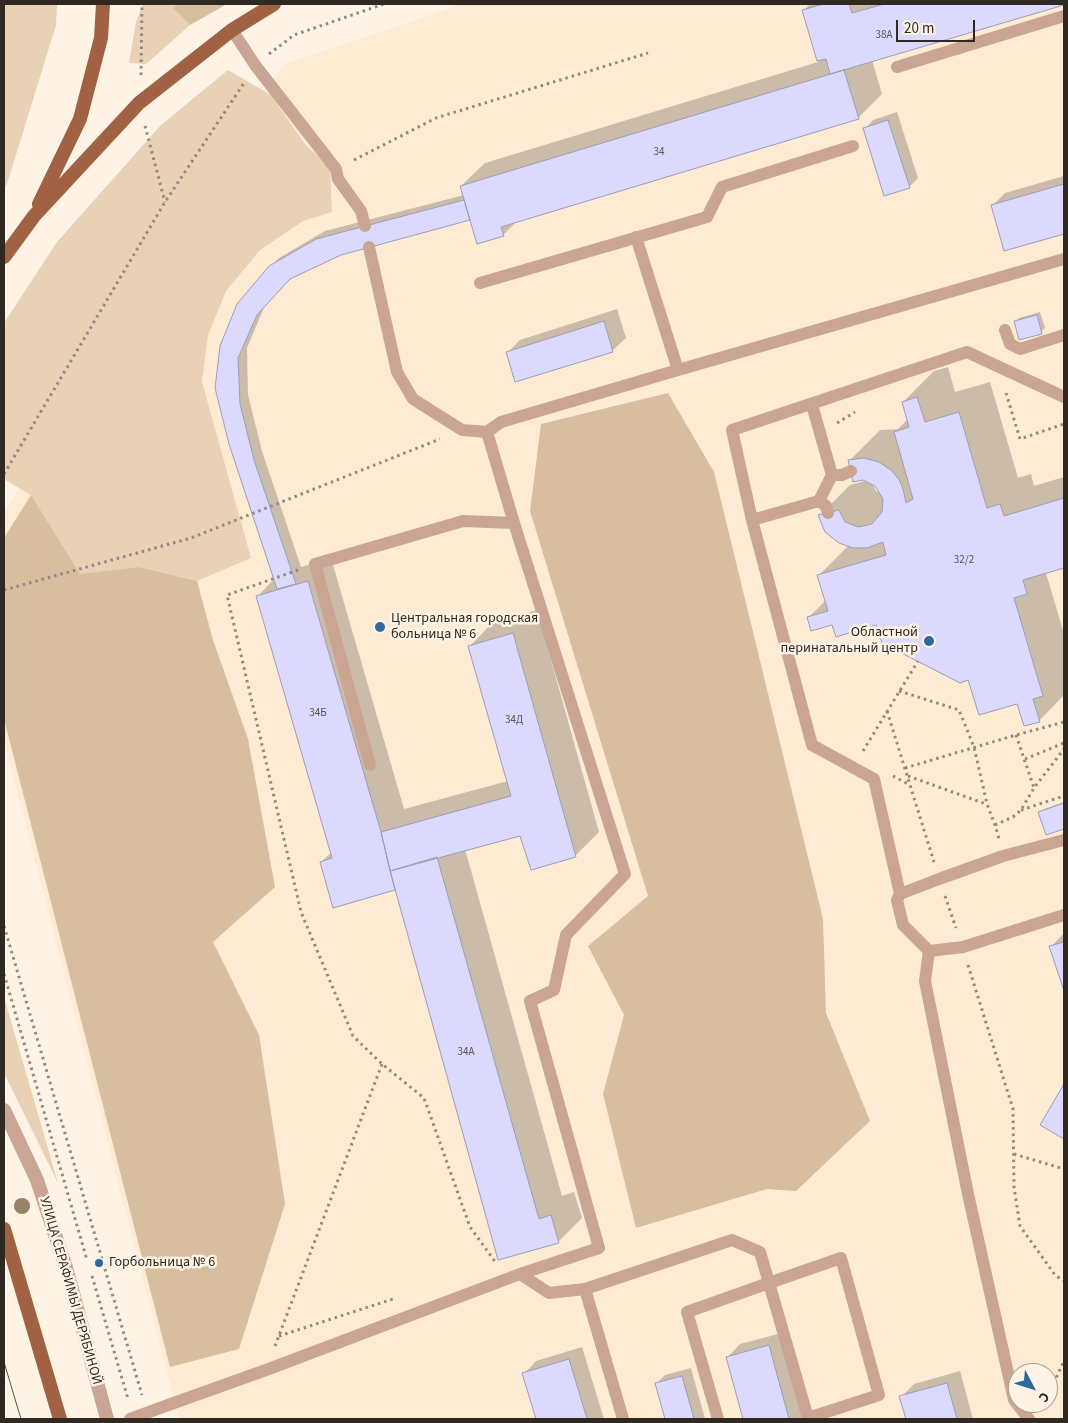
<!DOCTYPE html>
<html>
<head>
<meta charset="utf-8">
<style>
  body { margin:0 }
  #map { position:relative; width:1068px; height:1423px; overflow:hidden; background:#fef3e5; font-family:"Source Sans 3",sans-serif }
  canvas { display:block }
  .frame { position:absolute; inset:0; border:5px solid #302921; pointer-events:none }
  .north { position:absolute; left:1008px; top:1363px; width:50px; height:50px; box-sizing:border-box; background:#fef3e5; border:1px solid #aca297; border-radius:50%; rotate:130deg; font-size:14px; font-weight:700; line-height:20px; text-align:center; color:#302921 }
  .north::after { content:''; display:block; margin:auto; width:18px; height:22px; background:#2b6ba2; clip-path:polygon(50% 0,100% 100%,50% 72%,0 100%) }
  .scale { position:absolute; left:896px; top:20px; width:79px; height:22px; box-sizing:border-box; border:2px solid #302921; border-top:0; padding-left:6px; font-size:15px; line-height:18px; white-space:nowrap; color:#302921; -webkit-text-stroke:4px #fef3e5; paint-order:stroke }
</style>
</head>
<body>
<div id="map">
<canvas width="1068" height="1423"></canvas>
<div class="frame"></div>
<div class="north">С</div>
<div class="scale">20 m</div>
</div>
<script>
const context = document.querySelector('canvas').getContext('2d');
context.lineJoin = 'round';
function fillPath(path, color) { context.fillStyle = color; context.fill(path, 'evenodd'); }
const toPath = rows => new Path2D(rows.map(r => 'M' + r).join(''));
function trace(path, color, width, dash) { context.strokeStyle = color; context.lineWidth = width; context.lineCap = dash ? 'butt' : 'round'; context.setLineDash(dash || []); context.stroke(path); }
function label(font, color, halo, rows, align = 'center') {
  context.font = font + ' "Source Sans 3",sans-serif'; context.lineWidth = 5; context.setLineDash([]); context.textBaseline = 'middle'; context.strokeStyle = halo; context.fillStyle = color; for (const [text, x, y, turn = 0] of rows) {
    context.save(); context.translate(x, y); context.rotate((+turn || 0) * Math.PI / 180); context.textAlign = isNaN(turn) ? turn : align; if (halo) context.strokeText(text, 0, 0); context.fillText(text, 0, 0); context.restore();
  }
}
const built = toPath([
  [462,4,1064,4,1064,1419,179,1419,4,741,4,513,254,107,268,82,288,63],
  [1018,1373,1048,1373,1048,1403,1018,1403]
]);
const green = toPath([
  [4,4,57,4,56,25,7,184,4,188],
  [143,4,177,4,174,8,190,25,146,64,129,63,136,22],
  [228,70,271,95,304,143,330,168,332,212,303,221,260,250,226,291,208,335,202,382,251,558,197,581,139,567,80,575,31,495,4,479,4,323,57,242,161,125],
  [4,997,58,1183,4,1073]
]);
const forest = toPath([
  [177,4,227,4,190,25,173,8],
  [668,393,714,472,823,919,826,1013,870,1121,796,1191,767,1189,636,1228,603,1094,624,1015,588,946,648,896,530,511,541,424],
  [31,495,80,574,139,567,197,581,213,640,248,739,275,887,213,942,259,1035,285,1204,239,1349,170,1367,4,719,4,538]
]);
const shadow = toPath([
  [810,4,1063,4,872,60,882,94,858,118,517,221,503,235,471,218,340,254,291,278,265,305,247,348,248,395,262,451,301,567,331,558,404,809,508,781,470,646,493,622,537,610,599,832,575,856,521,834,465,849,562,1196,574,1192,582,1218,558,1242,499,1258,396,888,334,906,321,862,332,852,258,596,275,578,216,388,270,267,279,258,325,231,464,195,461,186,485,163,818,62,803,11],
  [897,112,918,178,909,187,865,129,873,120],
  [1064,176,1064,233,1004,250,992,206,1005,193],
  [617,309,626,338,613,350,516,381,507,353,520,340],
  [1040,312,1045,328,1041,332,1015,322,1019,318],
  [948,367,955,392,990,382,1018,478,1031,474,1034,486,1064,477,1064,567,1046,573,1064,634,1064,695,1039,721,1018,702,969,678,877,623,833,624,808,618,826,600,819,575,849,545,819,516,850,485,868,480,849,461,880,430,898,429,908,419,903,402,934,371],
  [872,483,876,485,881,493,876,491],
  [1064,802,1064,828,1047,834,1040,813,1044,809],
  [1064,933,1064,987,1051,947],
  [1064,1086,1064,1138,1042,1124],
  [782,1333,805,1419,744,1419,728,1357,740,1344],
  [582,1347,604,1419,537,1419,524,1374,536,1361],
  [691,1368,705,1419,666,1419,656,1384,665,1375],
  [960,1371,973,1419,907,1419,901,1397,914,1384]
]);
const building = toPath([
  [824,4,849,4,852,13,884,4,1064,4,1064,5,830,74,826,59,817,61,802,10,824,4],
  [844,70,859,119,501,227,504,236,477,244,460,186,844,70],
  [888,120,910,188,884,196,863,128,888,120],
  [1064,184,1064,234,1004,251,991,205,1064,184],
  [464,200,470,220,341,255,290,279,257,315,238,358,240,404,254,460,296,584,277,589,229,444,215,388,220,346,237,304,269,266,316,239,464,200],
  [1037,315,1042,334,1019,340,1014,321,1037,315],
  [604,321,613,352,515,382,506,352,604,321],
  [917,397,925,422,959,412,987,508,1000,504,1004,516,1064,498,1064,568,1023,580,1027,594,1014,598,1043,696,1033,699,1040,722,1024,726,1017,704,979,715,968,680,960,683,882,643,876,625,836,637,832,625,811,631,807,617,828,611,817,575,886,555,883,542,867,548,853,548,839,543,825,532,818,515,839,510,845,522,858,527,872,524,882,512,883,499,875,486,863,480,853,482,848,460,864,458,879,462,892,471,900,481,903,489,906,503,913,499,894,432,909,427,902,402,917,397],
  [308,581,381,832,395,890,333,908,320,862,332,858,256,596,308,581],
  [513,633,576,857,531,870,520,836,390,871,381,832,511,796,468,646,513,633],
  [1064,803,1064,829,1046,835,1038,812,1064,803],
  [437,857,539,1219,551,1215,559,1243,498,1260,390,871,437,857],
  [1064,942,1064,991,1049,946,1064,942],
  [1064,1084,1064,1139,1040,1125,1064,1084],
  [769,1345,789,1419,743,1419,726,1357,769,1345],
  [569,1359,587,1419,536,1419,522,1373,569,1359],
  [682,1376,694,1419,665,1419,655,1383,682,1376],
  [947,1383,957,1419,906,1419,899,1396,947,1383]
]);
const path = toPath([
  [269,54,294,35,384,4],
  [141,75,142,4],
  [145,126,165,202],
  [354,160,436,118,648,53],
  [1006,393,1020,439,1064,424],
  [837,423,855,412],
  [4,474,165,202,244,83],
  [298,570,227,595,301,912,353,1036,382,1064,424,1098,470,1227,496,1263],
  [4,590,191,538,440,439],
  [899,691,959,710,974,747,987,804,995,825,999,839],
  [887,711,934,862],
  [1016,735,1034,788],
  [863,751,918,661],
  [1025,759,1064,743],
  [905,768,1016,735,1064,722],
  [893,776,910,785],
  [908,776,986,804],
  [1021,810,1064,796],
  [995,825,1013,817,1021,810,1034,788,1064,749],
  [945,896,956,928],
  [4,926,142,1395],
  [968,965,1013,1109,1014,1187,1020,1226,1055,1275,1064,1281],
  [4,974,87,1260],
  [1014,1154,1064,1169],
  [92,1276,128,1399],
  [279,1336,393,1299],
  [275,1346,382,1064],
  [1048,1395,1064,1361]
]);
const service = toPath([
  [232,30,255,65,336,169,338,179,361,211,365,226],
  [897,67,1064,16],
  [636,237,678,370],
  [369,247,397,372,413,399,462,430,487,432],
  [480,283,707,217,722,187,853,146],
  [1005,330,1010,344,1020,349,1064,335],
  [832,475,842,475,851,471],
  [819,501,826,506,828,513],
  [752,520,819,501,832,475,812,405],
  [370,765,315,564,463,521,514,523],
  [1064,840,1003,856,939,879,900,894,897,900,903,925,929,951,963,947,1064,915],
  [900,894,874,779,812,745,752,520,732,430,967,352,1064,397],
  [929,951,925,981,968,1194,1014,1400,1029,1419],
  [520,1274,549,1293,585,1289,732,1240,760,1252,769,1283,808,1418,879,1395,841,1258,769,1283,687,1312,718,1419],
  [585,1289,623,1419],
  [130,1419,171,1404,266,1370,520,1274,599,1248,530,1001,554,990,566,935,625,874,514,523,487,432,501,422,678,370,1064,259]
]);
const minor = toPath([
  [4,1110,37,1180,67,1271,107,1419]
]);
const primary = toPath([
  [39,204,80,119,101,38,103,4],
  [4,257,34,216,139,103,232,30,274,4],
  [4,1229,60,1419]
]);
const tram = toPath([
  [4,1362,21,1419]
]);
const trees = [
  [22,1206]
];
const markers = [
  [380,627,6,"#2b6ba2"],
  [929,641,6,"#2b6ba2"],
  [99,1263,5,"#2b6ba2"]
];
const numberNames = [
  ["38А",884,36],
  ["34",659,153],
  ["32/2",964,561],
  ["34Б",318,714],
  ["34Д",514,721],
  ["34А",466,1053]
];
const poiNames = [
  ["Центральная городская",391,619],
  ["больница № 6",391,635],
  ["Областной",918,633,"right"],
  ["перинатальный центр",918,649,"right"],
  ["Горбольница № 6",109,1263]
];
const streetNames = [
  ["УЛИЦА СЕРАФИМЫ ДЕРЯБИНОЙ",70,1291,74]
];
fillPath(built, '#feebd4');
fillPath(green, '#e8d1b5');
fillPath(forest, '#d7be9f');
fillPath(shadow, '#0003');
fillPath(building, '#dbd9fe');
trace(building, '#9e9db6', 1);
trace(path, '#92897f', 3, [2.5, 4]);
trace(service, '#caa594', 12);
trace(minor, '#caa594', 14);
trace(primary, '#a16143', 14);
trace(tram, '#5c544b', 1);
context.fillStyle = '#958267';
for (const [x, y] of trees) { context.beginPath(); context.arc(x, y, 8, 0, 2 * Math.PI); context.fill(); }
for (const [x, y, r, color] of markers) { const dot = new Path2D(); dot.arc(x, y, r, 0, 2 * Math.PI); context.fillStyle = color; context.fill(dot); trace(dot, '#fef3e5', 2); }
label('11px', '#5b5558', null, numberNames);
label('14px', '#302921', '#fef3e5', poiNames, 'left');
label('14px', '#302921', '#fef3e5', streetNames);
</script>
</body>
</html>
